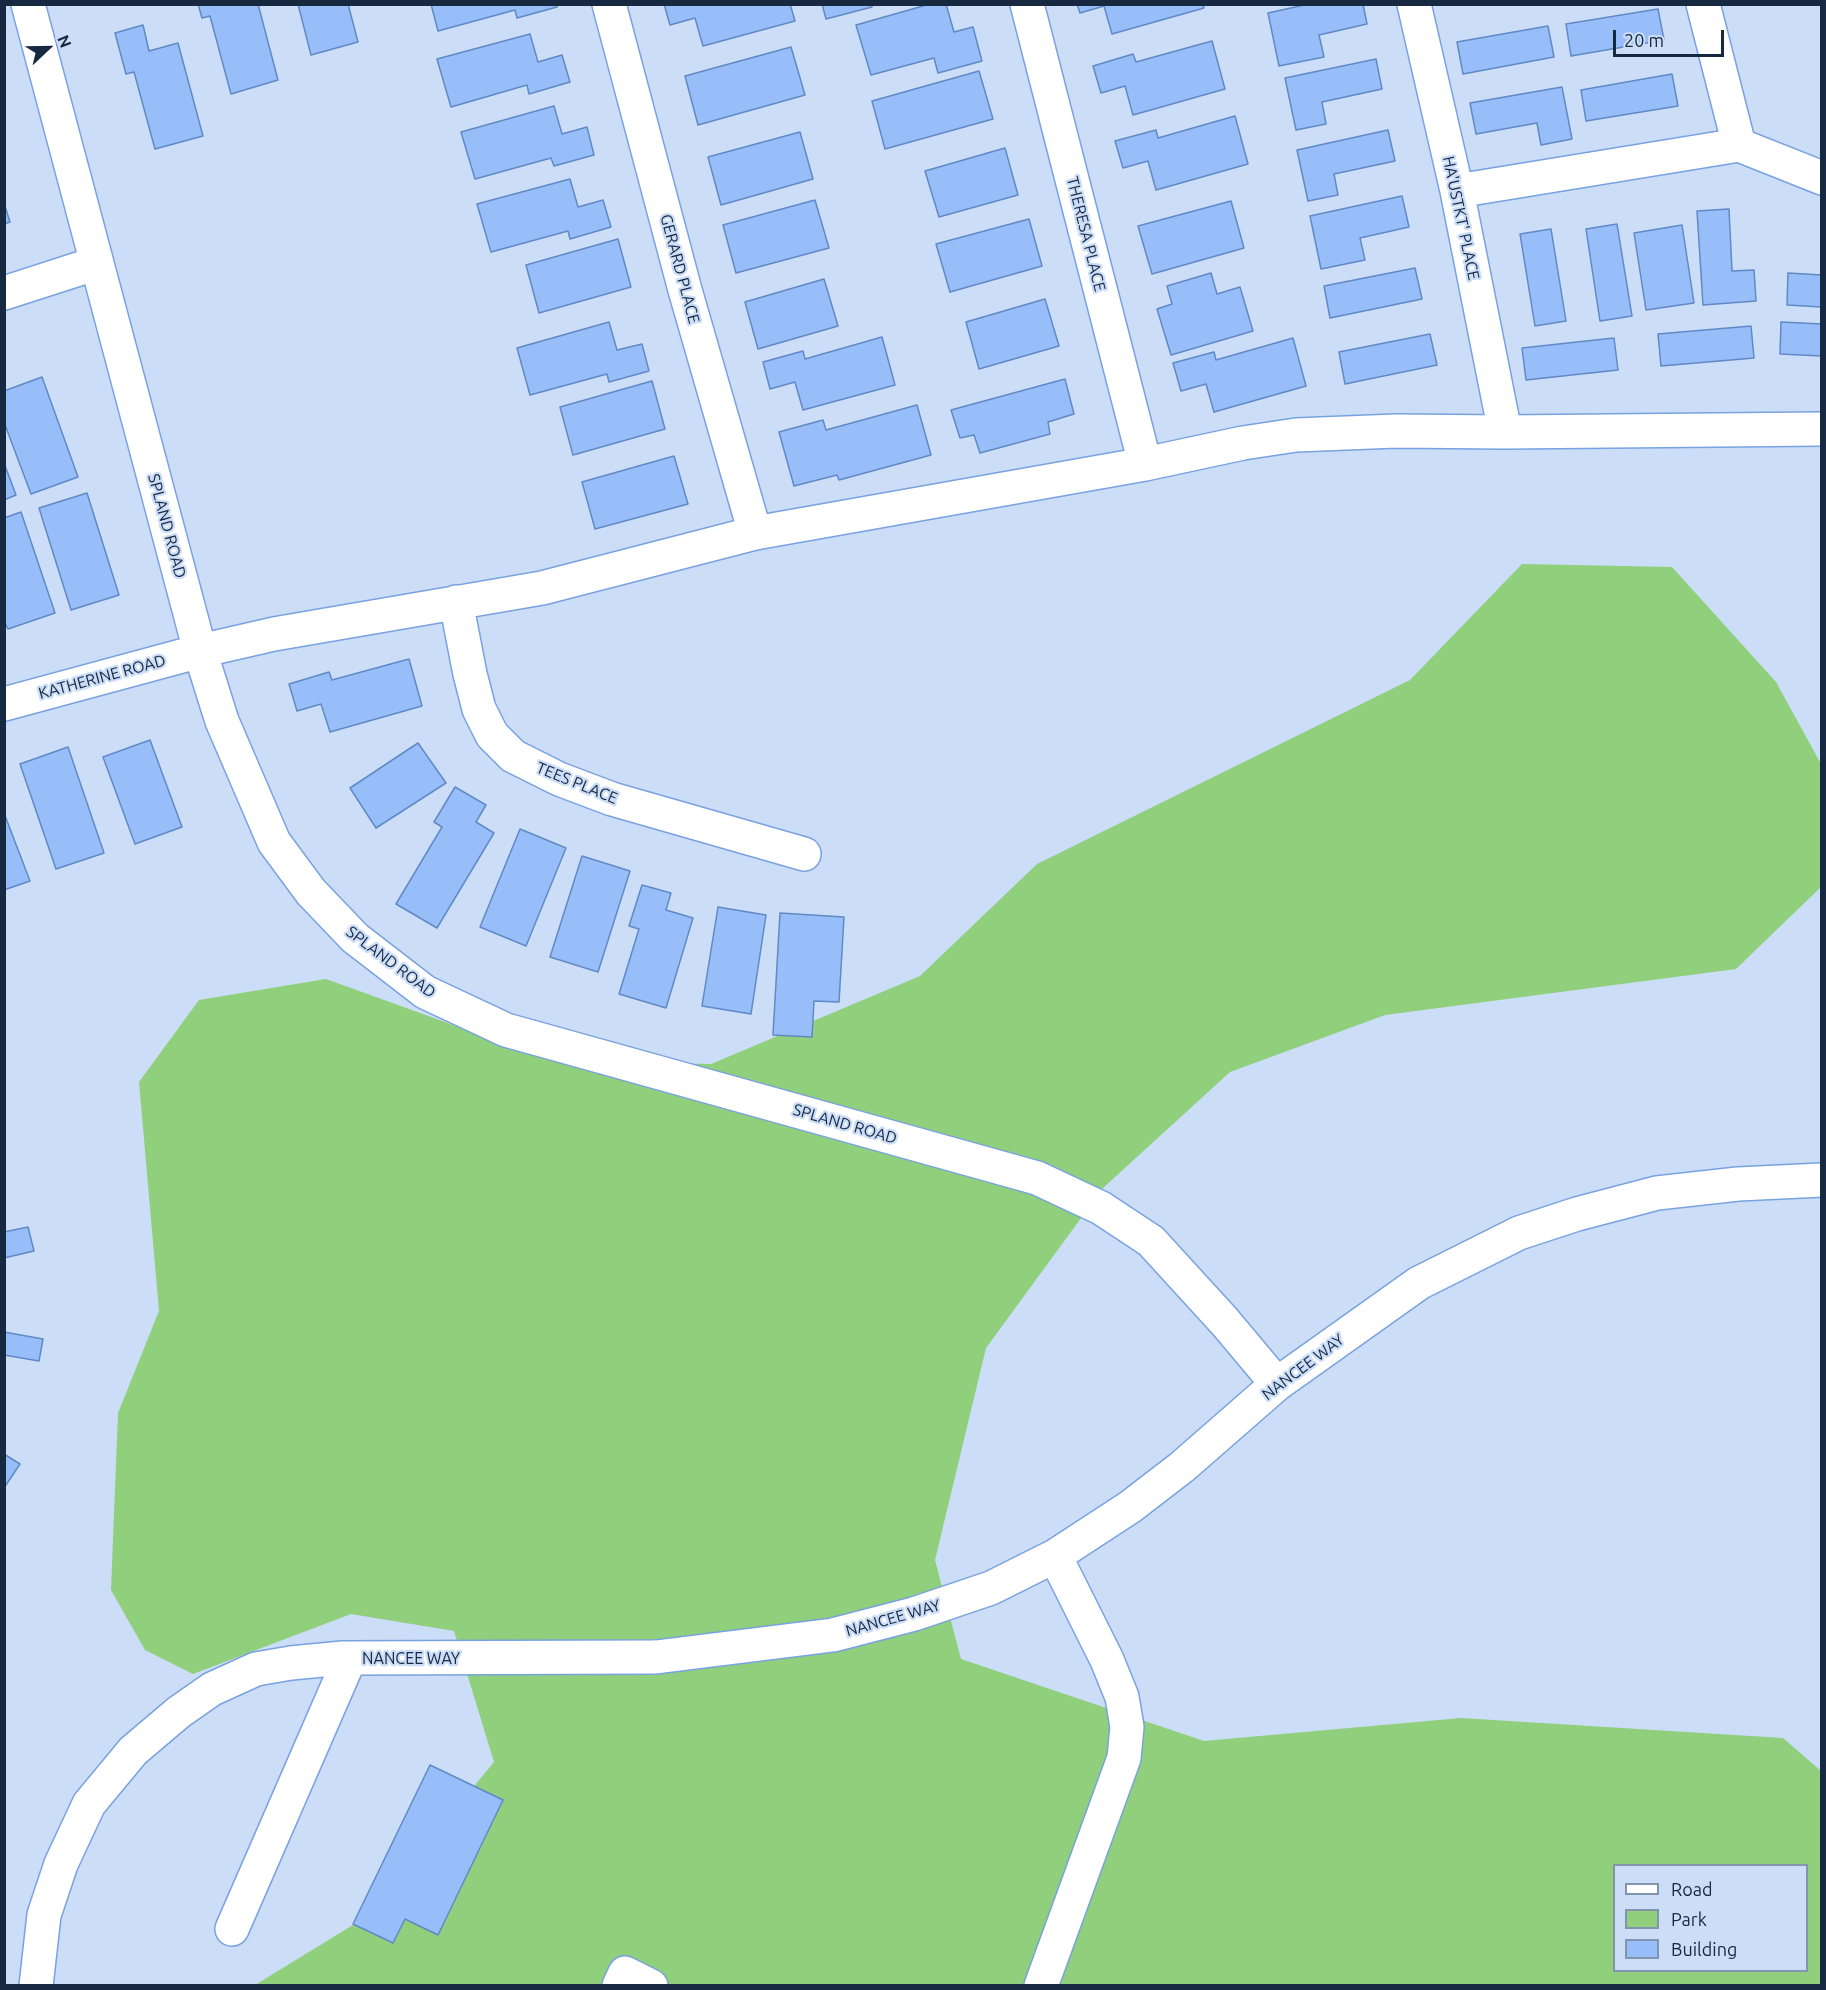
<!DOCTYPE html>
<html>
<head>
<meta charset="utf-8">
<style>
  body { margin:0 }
  #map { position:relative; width:1826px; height:1990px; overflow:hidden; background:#cbddf7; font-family:Ubuntu,sans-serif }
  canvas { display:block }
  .frame { position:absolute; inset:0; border:6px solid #172841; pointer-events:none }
  .legend { position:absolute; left:1613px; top:1864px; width:195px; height:108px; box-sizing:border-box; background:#cbddf7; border:2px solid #8395ae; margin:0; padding:8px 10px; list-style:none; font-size:18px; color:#172841 }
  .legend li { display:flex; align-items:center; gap:12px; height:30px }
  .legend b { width:30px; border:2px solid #8395ae }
  .north { position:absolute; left:18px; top:18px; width:60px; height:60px; -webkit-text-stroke:4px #cbddf7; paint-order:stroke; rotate:68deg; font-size:16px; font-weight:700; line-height:24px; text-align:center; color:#172841 }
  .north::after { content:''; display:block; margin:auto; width:21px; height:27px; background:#172841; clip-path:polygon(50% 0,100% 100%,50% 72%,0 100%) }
  .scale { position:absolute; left:1613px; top:30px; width:111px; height:27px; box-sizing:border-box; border:3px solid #172841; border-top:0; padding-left:8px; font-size:18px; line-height:21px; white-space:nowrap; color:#172841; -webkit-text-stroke:4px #cbddf7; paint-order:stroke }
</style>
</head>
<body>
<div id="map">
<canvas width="1826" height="1990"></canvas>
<div class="frame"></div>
<ul class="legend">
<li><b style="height:8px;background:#fff"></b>Road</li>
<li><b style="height:16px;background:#90cf7b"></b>Park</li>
<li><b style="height:16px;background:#97bef8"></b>Building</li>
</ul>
<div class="north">N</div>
<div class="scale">20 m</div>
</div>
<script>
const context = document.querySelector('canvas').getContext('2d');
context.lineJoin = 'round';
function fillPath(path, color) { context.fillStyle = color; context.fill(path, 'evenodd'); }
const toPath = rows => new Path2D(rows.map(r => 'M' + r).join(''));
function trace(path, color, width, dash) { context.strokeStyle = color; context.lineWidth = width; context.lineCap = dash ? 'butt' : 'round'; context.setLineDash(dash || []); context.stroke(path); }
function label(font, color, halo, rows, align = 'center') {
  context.font = font + ' Ubuntu,sans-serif'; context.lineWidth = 4.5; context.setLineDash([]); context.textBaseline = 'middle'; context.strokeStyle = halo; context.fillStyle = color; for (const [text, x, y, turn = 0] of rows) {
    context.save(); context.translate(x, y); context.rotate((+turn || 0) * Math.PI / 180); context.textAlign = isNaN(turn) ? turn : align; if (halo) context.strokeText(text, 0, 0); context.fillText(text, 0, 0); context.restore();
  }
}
const green = toPath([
  [1522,564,1672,567,1776,682,1821,764,1821,887,1736,969,1385,1015,1230,1072,1103,1188,986,1348,935,1560,961,1659,1204,1741,1461,1718,1783,1738,1821,1771,1821,1985,255,1985,366,1917,494,1762,454,1631,351,1614,193,1674,145,1650,111,1590,118,1413,159,1311,139,1082,199,1000,326,979,553,1061,711,1064,920,976,1037,864,1410,680],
  [1614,1866,1806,1866,1806,1970,1614,1970]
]);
const building = toPath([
  [198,4,258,4,278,80,231,94,210,16,202,18,198,4],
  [298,4,348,4,358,42,311,55,298,4],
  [431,4,557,4,557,7,517,18,515,10,438,31,431,4],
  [664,4,790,4,795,21,703,46,695,18,670,25,664,4],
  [822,4,871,4,872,7,826,19,822,4],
  [930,4,946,4,954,32,973,27,982,61,938,73,934,58,871,75,856,25,930,4],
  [1077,4,1203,4,1204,8,1112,34,1104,6,1080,13,1077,4],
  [1309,4,1363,4,1367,24,1319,35,1324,57,1279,66,1268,13,1309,4],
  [1658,9,1664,40,1571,56,1566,24,1658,9],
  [143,25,149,51,178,43,203,136,155,149,134,72,126,74,115,33,143,25],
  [1548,26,1554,57,1463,74,1457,42,1548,26],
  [530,34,538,62,562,55,570,82,529,94,527,85,451,107,437,59,530,34],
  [1212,41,1225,89,1133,115,1125,86,1101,93,1093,66,1133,54,1136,62,1212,41],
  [791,47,805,95,698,125,685,76,791,47],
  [1376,59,1382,89,1322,102,1326,124,1296,130,1285,78,1376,59],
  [979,71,993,119,885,149,872,101,979,71],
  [1672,74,1678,106,1586,121,1581,90,1672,74],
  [1562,87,1572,139,1541,145,1537,123,1476,134,1470,103,1562,87],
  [554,106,562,134,587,127,594,155,554,166,551,158,475,179,461,132,554,106],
  [1235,116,1248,164,1156,190,1148,161,1123,168,1115,141,1156,130,1158,138,1235,116],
  [1388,130,1395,161,1334,174,1338,195,1308,201,1297,150,1388,130],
  [800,132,813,179,721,205,708,157,800,132],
  [1005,148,1018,195,939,217,925,171,1005,148],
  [570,179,578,207,603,200,611,227,570,239,568,231,491,252,477,204,570,179],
  [1402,196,1409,227,1360,238,1365,260,1321,269,1310,216,1402,196],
  [815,200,829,248,736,273,723,225,815,200],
  [1231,201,1244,248,1152,274,1138,226,1231,201],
  [4,203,10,222,4,224,4,203],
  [1729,209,1732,271,1754,270,1756,301,1703,305,1697,211,1729,209],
  [1029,219,1042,266,950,292,936,244,1029,219],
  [1617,224,1632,316,1600,321,1586,229,1617,224],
  [1682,225,1694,303,1646,310,1634,233,1682,225],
  [1551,229,1566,321,1535,326,1520,234,1551,229],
  [618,239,631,287,539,313,526,265,618,239],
  [1415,268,1422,299,1330,318,1324,286,1415,268],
  [1211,273,1217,294,1240,287,1253,331,1171,355,1157,309,1172,304,1167,286,1211,273],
  [1788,273,1822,275,1822,307,1787,305,1788,273],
  [824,279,838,326,758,349,745,302,824,279],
  [1045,299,1059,346,979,369,966,322,1045,299],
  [609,322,617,350,642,344,649,371,609,382,607,374,530,395,517,348,609,322],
  [1781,322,1822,324,1822,356,1780,354,1781,322],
  [1751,326,1754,358,1661,366,1658,334,1751,326],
  [1430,334,1437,365,1345,384,1339,352,1430,334],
  [882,337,895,385,803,410,795,382,770,389,763,362,803,351,805,359,882,337],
  [1293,338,1306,386,1214,412,1206,384,1181,391,1173,363,1214,352,1216,360,1293,338],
  [1614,338,1618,370,1526,380,1522,348,1614,338],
  [42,377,78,477,31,494,4,422,4,391,42,377],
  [1065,379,1074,414,1048,422,1050,434,980,453,974,435,960,438,951,410,1065,379],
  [652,381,665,429,573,455,560,407,652,381],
  [917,405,931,455,839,480,837,475,794,486,779,432,823,420,826,430,917,405],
  [674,456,688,504,595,529,582,482,674,456],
  [4,463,16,495,4,500,4,463],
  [87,493,119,595,71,610,39,508,87,493],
  [21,512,55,613,8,629,4,621,4,518,21,512],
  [409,659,422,706,330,732,321,704,297,711,289,684,329,672,332,680,409,659],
  [150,740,182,827,135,844,103,757,150,740],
  [418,743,446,783,376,828,350,788,418,743],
  [68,747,104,853,56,869,20,764,68,747],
  [455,787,486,805,476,822,494,833,437,928,396,904,442,827,434,822,455,787],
  [4,813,30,881,4,890,4,813],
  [520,829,566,848,526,946,480,927,520,829],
  [582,856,630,871,598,972,550,957,582,856],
  [642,885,671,893,666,910,693,918,666,1008,619,994,639,929,629,926,642,885],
  [718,907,766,915,751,1014,702,1006,718,907],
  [780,913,844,917,839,1002,814,1001,812,1037,773,1035,780,913],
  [28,1227,34,1251,4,1258,4,1232,28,1227],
  [4,1332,43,1339,39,1361,4,1355,4,1332],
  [4,1454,20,1464,6,1485,4,1484,4,1454],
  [430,1765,503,1800,438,1935,405,1919,393,1943,353,1924,430,1765]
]);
const minor = toPath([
  [28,4,200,651,222,721,274,842,311,892,355,938,425,992,506,1030,1037,1178,1101,1208,1151,1241,1225,1322,1277,1384],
  [609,4,685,290,755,533],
  [1027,4,1145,464],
  [1414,4,1457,191,1505,432],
  [1703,4,1739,145],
  [1457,191,1739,145,1822,178],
  [4,293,97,263],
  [456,602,470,674,479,709,492,735,513,756,559,779,612,799,804,854],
  [4,704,200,651,274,634,542,588,755,533,1145,464,1243,443,1296,435,1396,431,1505,432,1822,429],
  [232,1929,350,1658],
  [36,1986,44,1915,61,1864,89,1804,133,1751,179,1712,212,1689,256,1669,291,1663,343,1658,656,1657,833,1635,914,1614,991,1588,1055,1556,1130,1507,1182,1467,1277,1384,1419,1283,1519,1233,1577,1214,1657,1193,1738,1184,1822,1180],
  [619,1986,625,1973,651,1986],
  [1041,1986,1124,1758,1127,1727,1122,1697,1107,1660,1055,1556]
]);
const streetNames = [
  ["HA'USTKT' PLACE",1461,218,78],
  ["THERESA PLACE",1086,234,76],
  ["GERARD PLACE",680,269,75],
  ["SPLAND ROAD",167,526,75],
  ["KATHERINE ROAD",102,677,-15],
  ["TEES PLACE",577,783,22],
  ["SPLAND ROAD",391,962,37],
  ["SPLAND ROAD",845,1124,16],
  ["NANCEE WAY",1303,1367,-37],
  ["NANCEE WAY",893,1618,-16],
  ["NANCEE WAY",411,1659]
];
fillPath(green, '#90cf7b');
fillPath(building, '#97bef8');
trace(building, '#6089c6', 1.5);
trace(minor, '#78a2e0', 36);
trace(minor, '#fff', 33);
label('16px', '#172841', '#cbddf7', streetNames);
</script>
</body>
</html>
